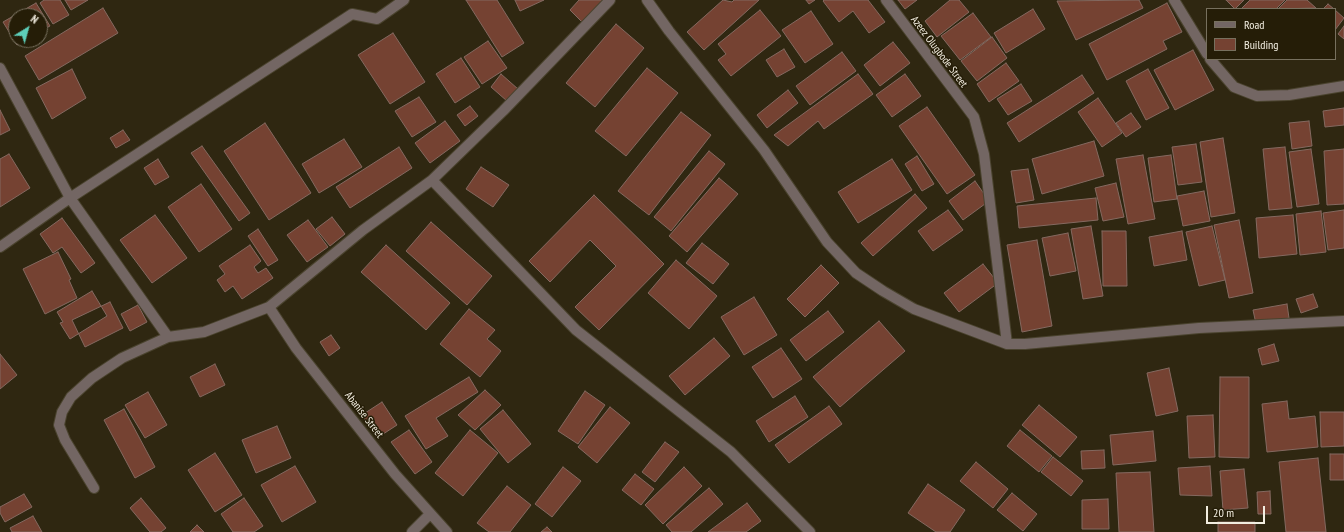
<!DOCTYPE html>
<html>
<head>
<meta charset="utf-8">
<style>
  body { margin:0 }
  #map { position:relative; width:1344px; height:532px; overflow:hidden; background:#2f2711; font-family:"PT Sans Narrow",sans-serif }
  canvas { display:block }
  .legend { position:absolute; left:1206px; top:8px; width:130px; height:52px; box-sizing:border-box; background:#251d07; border:1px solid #77705e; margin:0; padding:5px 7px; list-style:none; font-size:12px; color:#f2ede0 }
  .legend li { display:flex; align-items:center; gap:8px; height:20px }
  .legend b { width:20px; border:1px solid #77705e }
  .north { position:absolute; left:8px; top:8px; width:40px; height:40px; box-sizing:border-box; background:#251d07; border:1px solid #77705e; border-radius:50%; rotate:37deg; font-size:11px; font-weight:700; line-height:16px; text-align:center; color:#f2ede0 }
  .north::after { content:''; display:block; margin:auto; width:14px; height:18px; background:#5dceb9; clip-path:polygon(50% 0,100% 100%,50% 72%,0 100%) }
  .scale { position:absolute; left:1206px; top:506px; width:59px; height:18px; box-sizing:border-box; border:2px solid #f2ede0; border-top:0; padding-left:5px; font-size:12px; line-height:14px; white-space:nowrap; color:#f2ede0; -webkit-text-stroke:3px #251d07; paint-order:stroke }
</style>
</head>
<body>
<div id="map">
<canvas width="1344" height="532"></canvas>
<ul class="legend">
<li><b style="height:5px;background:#736663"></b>Road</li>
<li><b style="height:11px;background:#754232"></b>Building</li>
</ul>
<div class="north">N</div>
<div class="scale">20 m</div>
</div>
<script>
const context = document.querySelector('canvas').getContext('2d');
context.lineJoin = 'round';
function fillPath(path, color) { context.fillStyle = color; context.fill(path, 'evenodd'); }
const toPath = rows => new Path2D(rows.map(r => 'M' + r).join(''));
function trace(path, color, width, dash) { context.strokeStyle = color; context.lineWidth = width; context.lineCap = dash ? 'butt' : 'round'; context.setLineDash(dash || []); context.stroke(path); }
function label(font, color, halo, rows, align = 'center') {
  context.font = font + ' "PT Sans Narrow",sans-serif'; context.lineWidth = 3; context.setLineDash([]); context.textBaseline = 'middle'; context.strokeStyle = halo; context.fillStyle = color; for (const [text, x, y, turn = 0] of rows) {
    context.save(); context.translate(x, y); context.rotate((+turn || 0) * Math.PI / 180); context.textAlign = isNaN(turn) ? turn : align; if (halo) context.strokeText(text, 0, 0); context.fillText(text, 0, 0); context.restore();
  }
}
const building = toPath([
  [44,0,60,0,69,15,53,24,40,3,44,0],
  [65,0,88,0,71,10,65,0],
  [466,0,497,0,524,43,502,57,466,0],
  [515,0,544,0,520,11,515,0],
  [579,0,603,0,604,2,583,23,570,10,579,0],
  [723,0,732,2,734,0,759,0,704,50,687,32,723,0],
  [806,0,815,0,809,4,806,0],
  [824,0,868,0,885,22,869,33,853,11,839,22,823,1,824,0],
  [898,0,917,0,905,9,898,0],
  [950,0,959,0,969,12,937,37,925,21,950,0],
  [1139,0,1143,8,1076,40,1057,1,1139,0],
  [1226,0,1244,0,1235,9,1226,0],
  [1250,0,1285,0,1276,9,1241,9,1250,0],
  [1287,0,1307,0,1316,8,1278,9,1287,0],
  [36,3,50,26,40,31,40,16,16,16,16,40,25,40,17,45,3,22,36,3],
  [1167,3,1182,32,1163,41,1167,49,1107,80,1089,44,1167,3],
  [1328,4,1334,9,1323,9,1328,4],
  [103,8,118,33,39,80,25,56,103,8],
  [1033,9,1045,29,1006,53,994,33,1033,9],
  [760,10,781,36,731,76,718,60,726,54,718,44,760,10],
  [1335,10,1344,18,1335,30,1335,10],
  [811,11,833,44,805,63,782,30,811,11],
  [973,13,991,37,960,60,941,36,973,13],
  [616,24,644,48,595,107,566,83,616,24],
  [1344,26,1344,39,1338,34,1344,26],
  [393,33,425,82,390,104,358,55,393,33],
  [992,37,1007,58,977,81,961,61,992,37],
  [488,41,507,68,482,84,464,57,488,41],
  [893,42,910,63,880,86,864,65,893,42],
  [784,49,795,67,777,77,766,60,784,49],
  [1193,50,1214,90,1175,110,1154,70,1193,50],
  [842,52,856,71,810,105,796,86,842,52],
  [461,58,480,87,455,103,436,74,461,58],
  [1006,63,1019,81,989,102,977,84,1006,63],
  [647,68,678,93,626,156,595,131,647,68],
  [72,69,86,98,52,119,36,88,72,69],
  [1148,69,1169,108,1146,120,1126,81,1148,69],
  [501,74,518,89,507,101,491,87,501,74],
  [858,74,873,94,824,129,818,121,788,146,774,135,858,74],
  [905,74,921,96,892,117,876,95,905,74],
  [1082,75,1094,93,1019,142,1007,123,1082,75],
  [1021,84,1032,101,1008,115,997,99,1021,84],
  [788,90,798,103,767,128,757,115,788,90],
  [419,97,436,122,412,137,395,111,419,97],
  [1098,98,1122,133,1102,147,1078,112,1098,98],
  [470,106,478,116,465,126,457,115,470,106],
  [927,107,975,175,947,194,899,126,927,107],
  [1344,108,1344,125,1325,127,1323,111,1344,108],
  [0,110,10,130,0,135,0,110],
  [681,112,711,135,649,215,618,191,681,112],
  [1131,113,1141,127,1126,137,1116,123,1131,113],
  [445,121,460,141,430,163,415,143,445,121],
  [1309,121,1312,146,1292,149,1289,123,1309,121],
  [265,123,311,193,269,220,224,151,265,123],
  [123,130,130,140,116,148,110,138,123,130],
  [1223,138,1235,213,1211,217,1200,142,1223,138],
  [344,139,362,167,319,193,302,164,344,139],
  [1094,141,1104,176,1042,194,1032,159,1094,141],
  [1196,144,1202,182,1178,185,1172,147,1196,144],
  [202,146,250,213,239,221,191,153,202,146],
  [399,147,412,168,350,208,336,187,399,147],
  [1285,147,1292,208,1269,210,1263,149,1285,147],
  [1311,149,1319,204,1297,207,1289,152,1311,149],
  [1344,149,1344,204,1327,205,1324,151,1344,149],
  [709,151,725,164,671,231,654,217,709,151],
  [9,154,30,188,0,207,0,159,9,154],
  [1143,155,1155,219,1128,224,1116,159,1143,155],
  [1171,155,1177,199,1154,202,1148,158,1171,155],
  [917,156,934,184,922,191,905,164,917,156],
  [158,159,169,177,155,185,144,168,158,159],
  [892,159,912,190,858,223,838,192,892,159],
  [481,167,509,185,493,207,466,189,481,167],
  [1028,169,1034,200,1016,203,1011,171,1028,169],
  [719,178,738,194,687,252,669,236,719,178],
  [975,181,989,201,963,220,949,201,975,181],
  [1116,183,1124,217,1103,221,1095,188,1116,183],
  [201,184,232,229,199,252,168,207,201,184],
  [1204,191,1210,221,1183,226,1177,196,1204,191],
  [915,194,927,208,873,256,861,243,915,194],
  [594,195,664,264,599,330,575,307,616,266,590,240,550,282,529,261,594,195],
  [1096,198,1098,220,1019,228,1017,206,1096,198],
  [948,210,963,230,933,251,918,231,948,210],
  [1344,210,1344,248,1328,250,1323,213,1344,210],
  [1321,211,1326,252,1300,255,1296,214,1321,211],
  [155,215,187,258,152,283,120,240,155,215],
  [1293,215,1297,254,1259,258,1256,218,1293,215],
  [332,217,345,234,330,246,316,229,332,217],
  [62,218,95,263,81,273,62,247,53,253,40,234,62,218],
  [308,220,328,247,307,262,287,235,308,220],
  [1239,220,1253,293,1229,298,1214,225,1239,220],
  [431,222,492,276,467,305,406,251,431,222],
  [1091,226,1103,296,1083,299,1071,229,1091,226],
  [1212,226,1225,280,1199,286,1186,232,1212,226],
  [258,229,278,260,268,266,248,236,258,229],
  [1102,231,1126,231,1127,286,1103,286,1102,231],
  [1182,231,1187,260,1154,266,1149,237,1182,231],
  [1068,233,1076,271,1050,276,1042,238,1068,233],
  [1037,240,1052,326,1022,332,1007,245,1037,240],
  [702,243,729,264,713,284,686,263,702,243],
  [250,245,261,261,254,267,258,273,266,268,273,278,242,299,233,286,225,292,217,280,225,274,219,266,250,245],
  [386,245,450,303,426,330,361,272,386,245],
  [58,252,71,279,69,280,77,298,45,314,23,269,58,252],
  [676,260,717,296,689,329,648,293,676,260],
  [983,264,998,283,959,312,944,293,983,264],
  [821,265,839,283,805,317,787,299,821,265],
  [92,291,107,316,70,339,60,323,63,322,57,312,92,291],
  [1313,294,1318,307,1301,313,1296,299,1313,294],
  [754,297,777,335,744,355,721,317,754,297],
  [110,302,123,328,85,347,72,320,110,302],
  [1287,304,1289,318,1256,324,1253,310,1287,304],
  [138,305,147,322,130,331,121,314,138,305],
  [469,309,495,330,487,339,501,351,480,377,440,344,469,309],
  [828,311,844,332,806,361,790,340,828,311],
  [879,321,905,351,840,407,813,377,879,321],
  [331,335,340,348,329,356,320,342,331,335],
  [714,338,730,356,685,395,669,376,714,338],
  [1274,344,1279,361,1262,365,1258,349,1274,344],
  [781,348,802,379,773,398,752,367,781,348],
  [0,354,17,375,0,389,0,354],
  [215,364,225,385,200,397,190,377,215,364],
  [1169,368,1178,411,1156,416,1147,373,1169,368],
  [469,377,478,392,436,418,448,436,426,449,405,416,469,377],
  [1220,377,1249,377,1249,458,1219,457,1220,377],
  [485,390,501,405,475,430,458,415,485,390],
  [585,391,605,405,578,444,558,431,585,391],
  [148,392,167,425,145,438,125,405,148,392],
  [795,396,808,417,769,442,756,421,795,396],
  [1287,401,1289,419,1315,416,1318,447,1267,452,1262,404,1287,401],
  [382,402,397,425,377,438,362,415,382,402],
  [1039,405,1077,437,1060,457,1022,425,1039,405],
  [829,406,842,424,789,463,775,445,829,406],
  [610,407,630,423,597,463,578,447,610,407],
  [124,409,155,467,135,478,104,420,124,409],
  [503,410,531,444,508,463,480,429,503,410],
  [1320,412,1344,412,1344,446,1321,447,1320,412],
  [1213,415,1215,457,1189,458,1187,416,1213,415],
  [277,426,291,458,256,473,242,440,277,426],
  [409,430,432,462,415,474,391,442,409,430],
  [470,430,498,453,463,496,435,473,470,430],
  [1020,430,1052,456,1039,472,1007,446,1020,430],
  [1153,431,1156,461,1113,465,1110,435,1153,431],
  [665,442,679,452,655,482,642,472,665,442],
  [1104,450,1105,468,1082,469,1081,451,1104,450],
  [215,453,242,495,215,512,188,470,215,453],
  [1330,454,1344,454,1344,480,1330,480,1330,454],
  [1053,457,1083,481,1071,496,1041,472,1053,457],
  [1318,458,1326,532,1286,532,1279,462,1318,458],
  [976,462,1008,489,993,508,960,481,976,462],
  [295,466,316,502,282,522,261,485,295,466],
  [1210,466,1212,496,1180,495,1178,468,1210,466],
  [563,467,581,481,552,517,535,504,563,467],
  [684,467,702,486,663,524,645,505,684,467],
  [1244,469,1248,508,1223,510,1220,471,1244,469],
  [1150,472,1154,532,1119,532,1116,473,1150,472],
  [635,474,654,489,641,505,622,490,635,474],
  [928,484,965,510,950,532,936,532,908,513,928,484],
  [507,486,531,505,510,532,489,532,477,523,507,486],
  [709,488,723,504,691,532,672,532,666,525,709,488],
  [1270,491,1271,514,1258,514,1257,492,1270,491],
  [1012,493,1037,514,1023,531,997,510,1012,493],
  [24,494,32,507,5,522,0,513,0,507,24,494],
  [141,498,166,528,161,532,150,532,130,508,141,498],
  [244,498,263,526,254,532,233,532,221,514,244,498],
  [1108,499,1109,529,1082,529,1082,500,1108,499],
  [747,503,761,521,746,532,708,532,747,503],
  [33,516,42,532,12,532,10,528,33,516],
  [1218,522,1255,522,1255,532,1218,532,1218,522],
  [197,525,204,532,190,532,197,525],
  [547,527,552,532,541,532,547,527]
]);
const minor = toPath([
  [647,0,669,31,764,150,827,242,856,273,883,291,914,309,1007,344,1025,344,1199,328,1344,321],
  [886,0,974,117,984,154,1007,344],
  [1174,0,1207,54],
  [1210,59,1234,87,1257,96,1289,95,1344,86],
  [0,68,70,198,168,337],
  [432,180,576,330,731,452,810,532],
  [0,247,70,198,352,14,377,19,404,0],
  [269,307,296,348,395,474,447,532],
  [94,488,65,440,59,425,62,412,71,397,92,378,122,358,168,337,204,332,269,307,363,230,432,180,503,111,610,0],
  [412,532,430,514]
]);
const streetNames = [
  ["Azeez Olugbode Street",939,52,53],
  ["Abanise Street",364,415,52]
];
fillPath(building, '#754232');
trace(building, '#846960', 1);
trace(minor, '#4a432e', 12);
trace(minor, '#736663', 10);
label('11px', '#f2ede0', '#251d07', streetNames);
</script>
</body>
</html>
